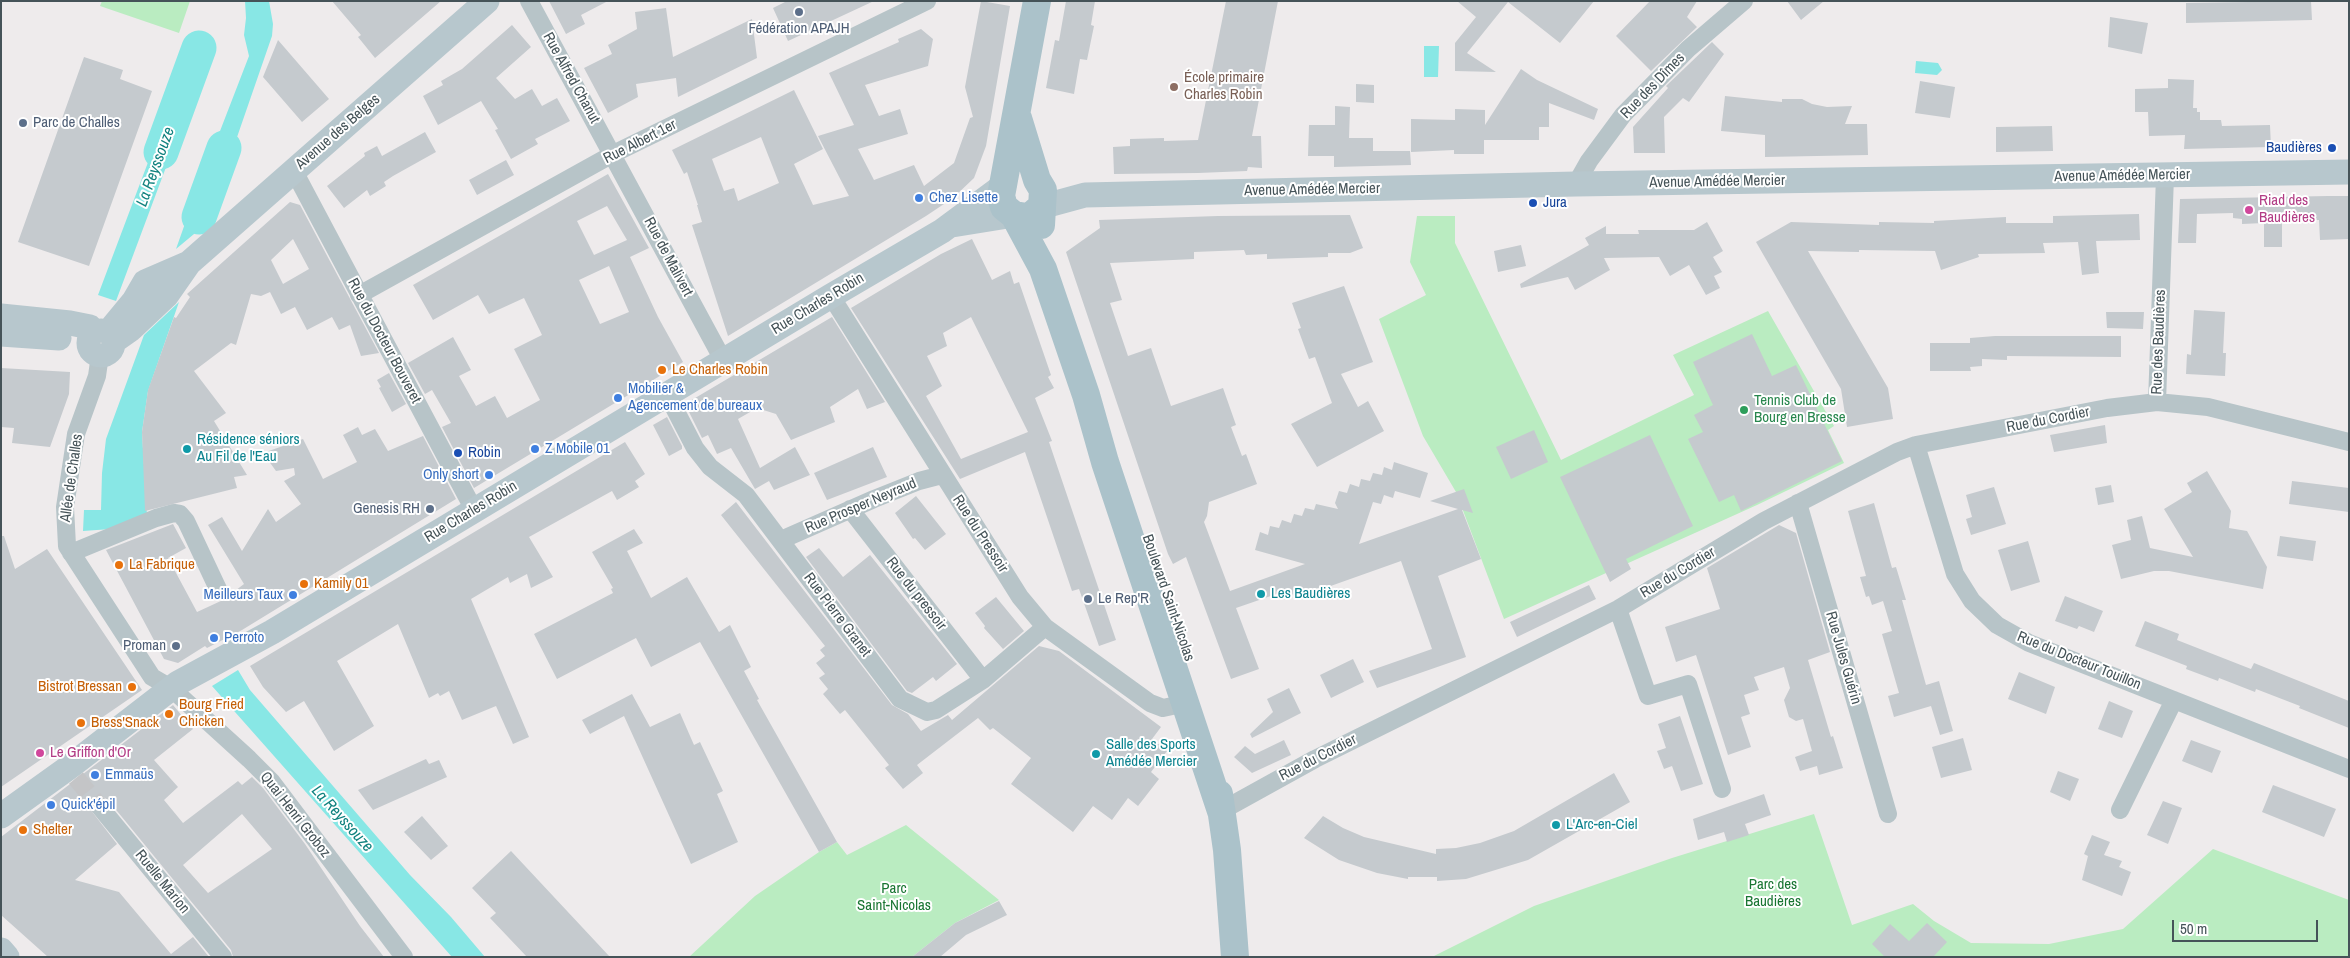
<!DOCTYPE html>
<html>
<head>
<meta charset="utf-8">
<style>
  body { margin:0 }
  #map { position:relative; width:2350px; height:958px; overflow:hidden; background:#eeebec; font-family:"Archivo Narrow",sans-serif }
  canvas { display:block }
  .frame { position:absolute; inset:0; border:2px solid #455358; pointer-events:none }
  .scale { position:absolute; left:2172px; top:920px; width:146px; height:22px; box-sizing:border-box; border:2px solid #455358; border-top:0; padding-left:6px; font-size:15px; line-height:18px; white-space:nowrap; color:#455358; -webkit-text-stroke:4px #fff; paint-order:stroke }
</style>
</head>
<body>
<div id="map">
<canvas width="2350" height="958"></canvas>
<div class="frame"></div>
<div class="scale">50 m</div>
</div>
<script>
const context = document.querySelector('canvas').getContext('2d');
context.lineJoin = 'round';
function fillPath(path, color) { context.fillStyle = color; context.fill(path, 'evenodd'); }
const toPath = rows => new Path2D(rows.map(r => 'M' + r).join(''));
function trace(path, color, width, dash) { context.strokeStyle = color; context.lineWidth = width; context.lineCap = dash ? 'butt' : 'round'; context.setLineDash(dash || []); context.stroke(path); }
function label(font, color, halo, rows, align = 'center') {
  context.font = font + ' "Archivo Narrow",sans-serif'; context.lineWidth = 4; context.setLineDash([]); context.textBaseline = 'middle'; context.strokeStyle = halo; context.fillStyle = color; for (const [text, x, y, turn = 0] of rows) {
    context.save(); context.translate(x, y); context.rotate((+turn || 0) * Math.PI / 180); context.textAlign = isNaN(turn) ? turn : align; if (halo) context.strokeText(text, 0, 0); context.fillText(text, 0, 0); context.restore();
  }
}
const green = toPath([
  [102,1,190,1,179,33,100,6],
  [1417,216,1455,216,1455,243,1561,460,1694,395,1673,355,1768,311,1834,426,1828,430,1844,463,1757,505,1504,619,1456,492,1423,436,1379,319,1426,295,1410,262],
  [1814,814,1852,925,1913,904,1934,921,1971,943,2049,944,2123,929,2213,849,2349,900,2349,957,1432,957,1534,906,1672,858],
  [906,825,999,900,955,923,912,957,689,957,755,896,819,852,837,842,847,855]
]);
const water = toPath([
  [245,1,269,1,273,24,272,36,217,195,198,188,249,56,244,35,246,18],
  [193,41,210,47,200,74,200,80,181,73],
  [1424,46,1439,46,1438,77,1424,77],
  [1916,61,1938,63,1942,70,1937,75,1915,73],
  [170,104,188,112,184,119,116,301,98,295],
  [194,198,213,204,206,224,176,249],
  [179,302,148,391,142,432,147,516,111,529,83,531,84,510,101,510,102,473,106,439,144,335],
  [238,670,250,690,410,875,451,917,485,957,452,957,212,686]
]);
const river = toPath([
  [161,152,199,48],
  [199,217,224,148]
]);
const building = toPath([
  [332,1,441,1,375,58,358,37,361,35],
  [549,1,608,1,581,15,585,24,566,34],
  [787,1,874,1,788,41,773,8],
  [981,1,1010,6,986,146,974,178,953,198,926,216,728,336,692,225,702,222,697,205,698,205,687,172,684,174,672,150,794,90,823,149,794,164,813,205,849,196,818,136,854,125,829,73,899,42,898,39,921,29,933,39,928,66,865,85,879,116,900,109,908,134,858,149,874,180,914,165,924,186,954,163,970,118,973,117,965,87],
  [761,137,779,183,738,201,734,188,724,191,712,159],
  [1066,1,1095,1,1091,25,1094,26,1087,60,1080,59,1074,94,1046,88,1055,40,1059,41],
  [1226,1,1278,1,1252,136,1261,136,1262,168,1248,167,1247,171,1198,173,1114,174,1113,147,1130,146,1130,139,1164,138,1164,141,1198,140],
  [1457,1,1594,1,1560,43,1508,2,1467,53,1496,72,1455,71,1455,43,1476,17],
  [1650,1,1697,1,1687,17,1697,27,1651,71,1616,36],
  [1787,1,1824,1,1801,20],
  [2311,1,2312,20,2186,23,2186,3],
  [666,8,673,57,752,19,757,58,678,97,676,78,636,84,638,97,608,113,584,68,612,54,608,45,637,29,635,12],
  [2110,17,2148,23,2142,54,2108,47],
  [512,25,531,47,496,78,515,99,532,89,542,106,557,98,570,121,535,139,538,144,511,159,495,130,498,129,481,101,438,125,423,96,443,85,441,81,462,69],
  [278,40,329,99,302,122,263,77],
  [1712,42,1724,54,1689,102,1683,98,1664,117,1665,153,1634,153,1633,127,1668,88,1666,86],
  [84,57,123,70,120,79,152,91,89,266,18,242],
  [1521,69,1537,80,1598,109,1594,120,1549,103,1549,127,1539,127,1539,140,1484,140,1484,154,1454,154,1454,150,1411,152,1411,119,1455,120,1455,109,1485,110,1485,125],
  [2168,79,2194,80,2193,108,2197,108,2197,112,2200,112,2200,120,2221,120,2222,126,2270,125,2271,147,2184,149,2185,135,2149,136,2148,112,2135,112,2135,89,2168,88],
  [1920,81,1955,87,1950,118,1915,113],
  [1356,84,1374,85,1374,103,1356,102],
  [1725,96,1782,102,1782,99,1802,99,1812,104,1827,107,1852,106,1845,124,1867,124,1868,155,1765,157,1765,135,1721,131],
  [1335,106,1350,107,1349,138,1373,138,1373,151,1410,151,1411,165,1334,167,1334,156,1308,156,1309,125,1335,125],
  [2052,126,2053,151,1996,152,1996,127],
  [425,132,436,152,393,176,384,182,386,186,370,196,367,190,344,208,327,186,365,156,364,153,377,146,382,156],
  [506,160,514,175,477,195,469,180],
  [608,174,649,248,630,257,658,317,683,362,474,488,442,427,451,423,432,390,425,394,408,363,453,337,471,370,459,376,476,406,495,396,507,418,540,400,514,349,542,335,524,298,489,314,478,295,433,320,413,285],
  [607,206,627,240,594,255,577,221],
  [609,266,629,312,600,324,579,280],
  [2328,196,2349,196,2349,239,2320,240,2319,220,2282,221,2282,247,2264,247,2264,223,2242,224,2242,219,2233,218,2233,213,2197,214,2196,243,2178,243,2180,199],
  [290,202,300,205,379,353,361,356,350,325,339,330,332,317,307,330,295,307,281,314,270,292,261,296,251,294,236,345,231,343,194,371,226,413,214,421,247,475,234,477,237,488,145,511,142,432,148,390,174,317,176,318,190,297,187,294],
  [293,239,309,269,283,284,271,260],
  [2139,214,2140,240,2096,241,2099,273,2082,275,2078,242,2043,243,2045,253,1978,254,1979,257,1941,270,1935,251,1859,250,1859,252,1808,251,1888,388,1893,419,1847,427,1841,389,1756,242,1791,222,1879,225,1879,222,1934,223,1934,221,2006,217,2006,223,2053,223,2053,216],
  [1350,215,1363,248,1350,253,1328,253,1328,257,1267,259,1267,254,1246,255,1244,250,1194,252,1194,259,1110,263,1122,300,1110,303,1128,356,1151,348,1171,406,1223,388,1236,425,1231,427,1242,456,1246,454,1257,484,1209,502,1207,516,1204,522,1230,591,1305,564,1255,550,1260,532,1268,535,1270,526,1279,528,1282,520,1291,523,1294,514,1302,516,1305,508,1314,510,1316,504,1338,509,1335,503,1339,491,1347,493,1350,484,1359,487,1361,479,1370,481,1373,473,1382,475,1384,467,1392,470,1394,462,1428,473,1420,498,1395,491,1393,498,1384,495,1381,504,1373,502,1359,544,1458,509,1430,501,1464,489,1473,513,1462,510,1481,559,1438,576,1466,657,1377,688,1369,671,1432,649,1401,561,1294,599,1291,589,1236,608,1259,669,1231,679,1186,557,1173,564,1168,554,1066,252,1100,228,1099,220,1218,216],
  [1707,222,1723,251,1713,257,1722,272,1714,276,1720,288,1706,295,1689,265,1670,276,1659,257,1604,258,1610,270,1575,290,1568,277,1521,288,1520,284,1589,245,1585,238,1606,226,1606,234,1639,234,1638,230,1694,230],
  [972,239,992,280,1010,271,1014,284,1019,282,1051,375,1048,377,1054,388,1035,398,1052,441,1049,442,1116,640,1099,646,1079,589,1072,591,1025,452,960,479,851,308,941,254],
  [971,317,1028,432,961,459,926,396,942,386,927,356,947,346,943,333],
  [1521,245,1526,266,1498,272,1494,251],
  [1344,286,1373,362,1341,374,1358,407,1368,401,1384,431,1317,467,1291,424,1332,403,1315,357,1309,359,1298,329,1301,328,1292,303],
  [2194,310,2225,312,2223,353,2226,353,2225,376,2186,374,2187,354,2191,355],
  [2106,312,2144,312,2143,329,2107,328],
  [832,317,885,402,867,409,858,389,830,407,835,422,791,440,776,414,757,408,738,419,760,468,795,447,810,475,774,490,769,481,755,489,731,448,717,454,708,435,702,438,685,404],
  [1752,334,1772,376,1796,365,1842,461,1741,511,1734,495,1719,502,1688,439,1703,432,1694,415,1713,405,1693,362],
  [1995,336,2121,336,2121,357,2007,356,2007,360,1982,359,1982,366,1970,367,1971,371,1930,371,1930,343,1970,343,1970,338],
  [1,368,70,372,69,394,50,447,12,443,14,428,1,427],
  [389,373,406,404,392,412,379,388,381,387,377,380],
  [667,417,682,446,682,449,669,456,653,425],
  [2105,425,2107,443,2054,452,2050,435],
  [358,427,362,435,375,429,388,451,423,436,456,499,242,630,207,648,205,646,178,663,164,659,106,550,173,524,186,548,168,558,197,612,223,600,244,584,208,525,222,517,242,551,268,509,276,522,301,504,284,481,295,475,294,468,276,471,263,453,303,439,323,479,357,462,343,435],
  [1534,430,1548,462,1511,479,1496,447],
  [1650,435,1693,526,1626,559,1631,569,1610,582,1560,477],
  [625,442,645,474,635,481,639,487,617,500,612,491,529,537,553,577,531,588,527,574,510,583,508,577,471,599,529,737,513,744,496,706,462,720,449,691,440,696,438,693,429,698,398,624,337,661,374,726,334,751,304,701,286,712,263,687,250,666],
  [873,447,887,477,827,500,814,473],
  [2207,471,2231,511,2229,528,2247,531,2267,567,2263,589,2169,571,2154,571,2121,579,2112,545,2131,540,2127,520,2142,516,2150,548,2193,557,2164,509,2192,492,2187,483],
  [2292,481,2349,488,2349,512,2289,504],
  [2111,485,2114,502,2098,505,2095,488],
  [1994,487,2006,524,1971,535,1966,519,1972,517,1966,495],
  [916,496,946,534,925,550,915,538,913,539,895,513],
  [736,502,892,705,908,714,921,731,948,715,952,720,1039,646,1059,651,1161,727,1152,739,1167,751,1151,772,1159,779,1138,806,1128,798,1112,820,1093,806,1073,832,1011,784,1031,758,993,728,990,730,978,718,917,765,923,773,903,789,885,768,889,765,845,710,840,714,823,694,828,689,819,678,825,674,816,663,825,656,820,650,825,646,721,515],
  [1874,503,1892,568,1896,567,1906,600,1902,600,1926,685,1939,681,1953,731,1940,735,1931,706,1894,717,1888,696,1899,693,1882,634,1892,631,1883,601,1872,605,1869,596,1866,597,1860,577,1866,576,1848,511],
  [1779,525,1796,533,1830,652,1808,660,1831,737,1833,736,1843,768,1819,775,1817,766,1800,771,1795,757,1812,751,1803,719,1796,721,1789,717,1784,700,1790,688,1784,667,1754,677,1759,690,1744,695,1750,714,1741,717,1751,747,1728,755,1696,655,1676,662,1665,627,1720,609,1707,568],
  [634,529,643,543,627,551,651,598,687,577,719,632,730,625,751,667,744,671,759,699,757,700,837,842,819,852,700,642,651,667,636,638,557,679,534,634,613,593,611,589,613,588,592,552],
  [1,536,4,536,15,569,47,549,142,690,1,787],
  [2280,536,2316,541,2313,561,2277,556],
  [2028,541,2040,582,2011,591,1998,550],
  [819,548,843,577,870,555,957,664,936,681,933,677,912,693,907,691,806,557],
  [1589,585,1596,599,1517,637,1510,622],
  [2065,596,2103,611,2094,632,2079,626,2077,629,2055,621],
  [996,597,1024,631,1003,649,984,628,985,626,975,613],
  [2145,621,2179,634,2177,640,2251,669,2254,663,2349,701,2349,728,2299,708,2300,706,2256,689,2255,692,2219,678,2218,681,2186,669,2187,666,2135,646],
  [1353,659,1364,682,1331,698,1320,675],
  [2019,672,2055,687,2046,714,2008,699],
  [1289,688,1301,713,1252,738,1250,734,1273,712,1267,699],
  [632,694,650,727,680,713,694,745,700,742,723,791,717,794,738,842,691,864,624,716,590,734,582,720],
  [2109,701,2133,711,2122,738,2098,729],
  [173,705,193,729,154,760,178,787,164,800,183,823,238,781,242,785,252,777,263,788,305,844,360,926,384,957,233,957,231,950,108,800,103,797,93,799,90,809,117,844,75,880,119,892,171,954,193,937,209,957,48,957,1,915,1,837],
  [242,814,272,849,208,893,183,865],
  [1680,716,1703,784,1681,791,1672,766,1664,769,1657,751,1666,748,1658,724],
  [1963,738,1972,770,1941,778,1932,747],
  [1284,740,1291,755,1252,773,1234,757,1245,746,1255,754],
  [2191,740,2221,751,2212,773,2182,761],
  [426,759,429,764,439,760,447,777,373,810,358,790],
  [2058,771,2079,779,2070,801,2050,792],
  [1614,773,1630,802,1528,860,1466,879,1437,881,1437,877,1408,877,1408,879,1377,873,1339,860,1304,838,1323,816,1343,828,1364,837,1436,854,1436,849,1456,848,1480,843,1514,831],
  [2273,785,2336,809,2324,837,2262,812],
  [1764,794,1771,815,1745,824,1749,835,1727,842,1724,832,1698,840,1693,819],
  [2163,801,2182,808,2168,844,2147,835],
  [422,816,448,846,431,860,404,832],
  [2092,835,2110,842,2104,855,2122,861,2119,867,2131,872,2122,896,2082,880,2088,856,2084,854],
  [511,851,610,957,527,957,490,918,496,913,472,888],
  [999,901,1007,915,966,935,940,957,912,957,955,923],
  [1927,923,1947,942,1933,957,1885,957,1872,944,1890,924,1909,941]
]);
const streetTunnel = toPath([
  [76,778,100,807]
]);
const street = toPath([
  [529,1,723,360],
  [294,171,474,510],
  [1576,184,1589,161,1623,115,1688,49,1744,1],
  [359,295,613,154,927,1],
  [831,296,988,546,1020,597,1045,627,1150,703,1163,708,1186,703],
  [100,355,97,376,76,434,65,507,67,546,152,677,171,688,249,759,271,781,404,957],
  [667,394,695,448,710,467,746,495,900,699,927,712,936,710,983,680,1045,627],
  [2157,402,2165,176],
  [1916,445,1955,574,1972,601,1997,625,2029,643,2349,769],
  [1798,503,1888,814],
  [850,509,983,680],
  [781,540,874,499,919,481,942,475],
  [71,553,156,518,174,513,180,514,186,521,218,589],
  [1618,609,1648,696,1688,684,1722,789],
  [100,807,223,957],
  [2120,810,2174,700],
  [1221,811,1315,759,1618,609,1764,521,1897,452,1916,445,2107,408,2157,402,2208,407,2349,442]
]);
const secondary = toPath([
  [1041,207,1085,195,1576,184,2349,172],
  [952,225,1014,215],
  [1,316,70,323,90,327,94,332],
  [110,330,134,301,145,282,189,263],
  '89 343a12 12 0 1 1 24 0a12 12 0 1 1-24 0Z',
  [1,334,59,338],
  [114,341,131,329,166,296,189,263,487,1],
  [1,816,68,768,178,683,272,632,831,296,942,231,1004,185],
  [1,950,7,957]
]);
const primary = toPath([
  [1037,1,1001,196,1004,207,1014,215,1027,217,1032,215,1041,207],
  [1018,118,1037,180,1043,190,1041,225],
  [1014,215,1043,269,1086,395,1105,462,1221,811],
  [1219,794,1227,850,1235,957]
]);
const markers = [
  [799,12,5,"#5c6f8a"],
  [1174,87,5,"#8d6e63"],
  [23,123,5,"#5c6f8a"],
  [2332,148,5,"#1a4fb4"],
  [919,198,5,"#3f7fe0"],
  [1533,203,5,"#1a4fb4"],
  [2249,210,5,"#d1479c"],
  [662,370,5,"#e8710a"],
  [618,398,5,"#3f7fe0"],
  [1744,410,5,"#2e9e5b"],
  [187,449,5,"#0f9aa8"],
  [535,449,5,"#3f7fe0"],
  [458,453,5,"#1a4fb4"],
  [489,475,5,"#3f7fe0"],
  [430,509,5,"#5c6f8a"],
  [119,565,5,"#e8710a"],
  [304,584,5,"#e8710a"],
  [1261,594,5,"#0f9aa8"],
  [293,595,5,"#3f7fe0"],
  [1088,599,5,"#5c6f8a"],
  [214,638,5,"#3f7fe0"],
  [176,646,5,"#5c6f8a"],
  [132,687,5,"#e8710a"],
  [169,714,5,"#e8710a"],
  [81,723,5,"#e8710a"],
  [40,753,5,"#d1479c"],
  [1096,754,5,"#0f9aa8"],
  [95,775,5,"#3f7fe0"],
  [51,805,5,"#3f7fe0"],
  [1556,825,5,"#0f9aa8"],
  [23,830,5,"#e8710a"]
];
const serviceNames = [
  ["Fédération APAJH",799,29,"center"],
  ["Parc de Challes",33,123],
  ["Genesis RH",420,509,"right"],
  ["Le Rep'R",1098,599],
  ["Proman",166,646,"right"]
];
const streetNames = [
  ["Rue Alfred Chanut",571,78,61],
  ["Rue des Dîmes",1653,86,-46],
  ["Avenue des Belges",338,132,-41],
  ["Rue Albert 1er",640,142,-27],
  ["Avenue Amédée Mercier",2122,176,-1],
  ["Avenue Amédée Mercier",1717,182,-1],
  ["Avenue Amédée Mercier",1312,190,-1],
  ["Rue de Malivert",668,257,62],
  ["Rue Charles Robin",818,304,-31],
  ["Rue du Docteur Bouveret",384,341,62],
  ["Rue des Baudières",2159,342,-88],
  ["Rue du Cordier",2048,420,-11],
  ["Allée de Challes",72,478,-82],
  ["Rue Prosper Neyraud",861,506,-23],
  ["Rue Charles Robin",471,512,-31],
  ["Rue du Pressoir",980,534,57],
  ["Rue du Cordier",1678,573,-31],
  ["Rue du pressoir",916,594,52],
  ["Boulevard Saint-Nicolas",1168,598,71],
  ["Rue Pierre Granet",837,615,53],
  ["Rue Jules Guérin",1843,658,74],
  ["Rue du Docteur Touillon",2079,661,22],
  ["Rue du Cordier",1318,758,-27],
  ["Quai Henri Groboz",295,815,52],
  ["Ruelle Marion",162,882,51]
];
const educationNames = [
  ["École primaire",1184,78],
  ["Charles Robin",1184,95]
];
const transitNames = [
  ["Baudières",2322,148,"right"],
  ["Jura",1543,203],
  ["Robin",468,453]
];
const shopNames = [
  ["Chez Lisette",929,198],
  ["Mobilier &",628,389],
  ["Agencement de bureaux",628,406],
  ["Z Mobile 01",545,449],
  ["Only short",479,475,"right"],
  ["Meilleurs Taux",283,595,"right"],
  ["Perroto",224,638],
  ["Emmaüs",105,775],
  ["Quick'épil",61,805]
];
const hotelNames = [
  ["Riad des",2259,201],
  ["Baudières",2259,218],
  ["Le Griffon d'Or",50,753]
];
const foodNames = [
  ["Le Charles Robin",672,370],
  ["La Fabrique",129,565],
  ["Kamily 01",314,584],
  ["Bistrot Bressan",122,687,"right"],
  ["Bourg Fried",179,705],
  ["Chicken",179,722],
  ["Bress'Snack",91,723],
  ["Shelter",33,830]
];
const leisureNames = [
  ["Tennis Club de",1754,401],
  ["Bourg en Bresse",1754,418]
];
const cultureNames = [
  ["Résidence séniors",197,440],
  ["Au Fil de l'Eau",197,457],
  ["Les Baudières",1271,594],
  ["Salle des Sports",1106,745],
  ["Amédée Mercier",1106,762],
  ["L'Arc-en-Ciel",1566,825]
];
const parkNames = [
  ["Parc des",1773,885],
  ["Baudières",1773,902],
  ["Parc",894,889],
  ["Saint-Nicolas",894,906]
];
const waterNames = [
  ["La Reyssouze",156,167,-70],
  ["La Reyssouze",342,819,48]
];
fillPath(green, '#baecc1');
fillPath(water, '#88e7e5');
trace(river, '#88e7e5', 35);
fillPath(building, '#c5cace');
trace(streetTunnel, '#c4c5c7', 18, [18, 9]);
trace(street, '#b7c4c8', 18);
trace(secondary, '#b7c7cd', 25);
trace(primary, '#abc2ca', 28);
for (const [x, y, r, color] of markers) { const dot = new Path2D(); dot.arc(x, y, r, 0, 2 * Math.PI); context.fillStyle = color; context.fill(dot); trace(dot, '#fff', 2); }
label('15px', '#4e5e75', '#fff', serviceNames, 'left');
label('15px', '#455358', '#fff', streetNames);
label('15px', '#785e54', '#fff', educationNames, 'left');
label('15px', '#164399', '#fff', transitNames, 'left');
label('15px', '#366cbe', '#fff', shopNames, 'left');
label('15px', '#b23c85', '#fff', hotelNames, 'left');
label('15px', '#c56008', '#fff', foodNames, 'left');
label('15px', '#27864d', '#fff', leisureNames, 'left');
label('15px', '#0d838f', '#fff', cultureNames, 'left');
label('15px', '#197532', '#fff', parkNames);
label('italic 16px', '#11827f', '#fff', waterNames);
</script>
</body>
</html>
